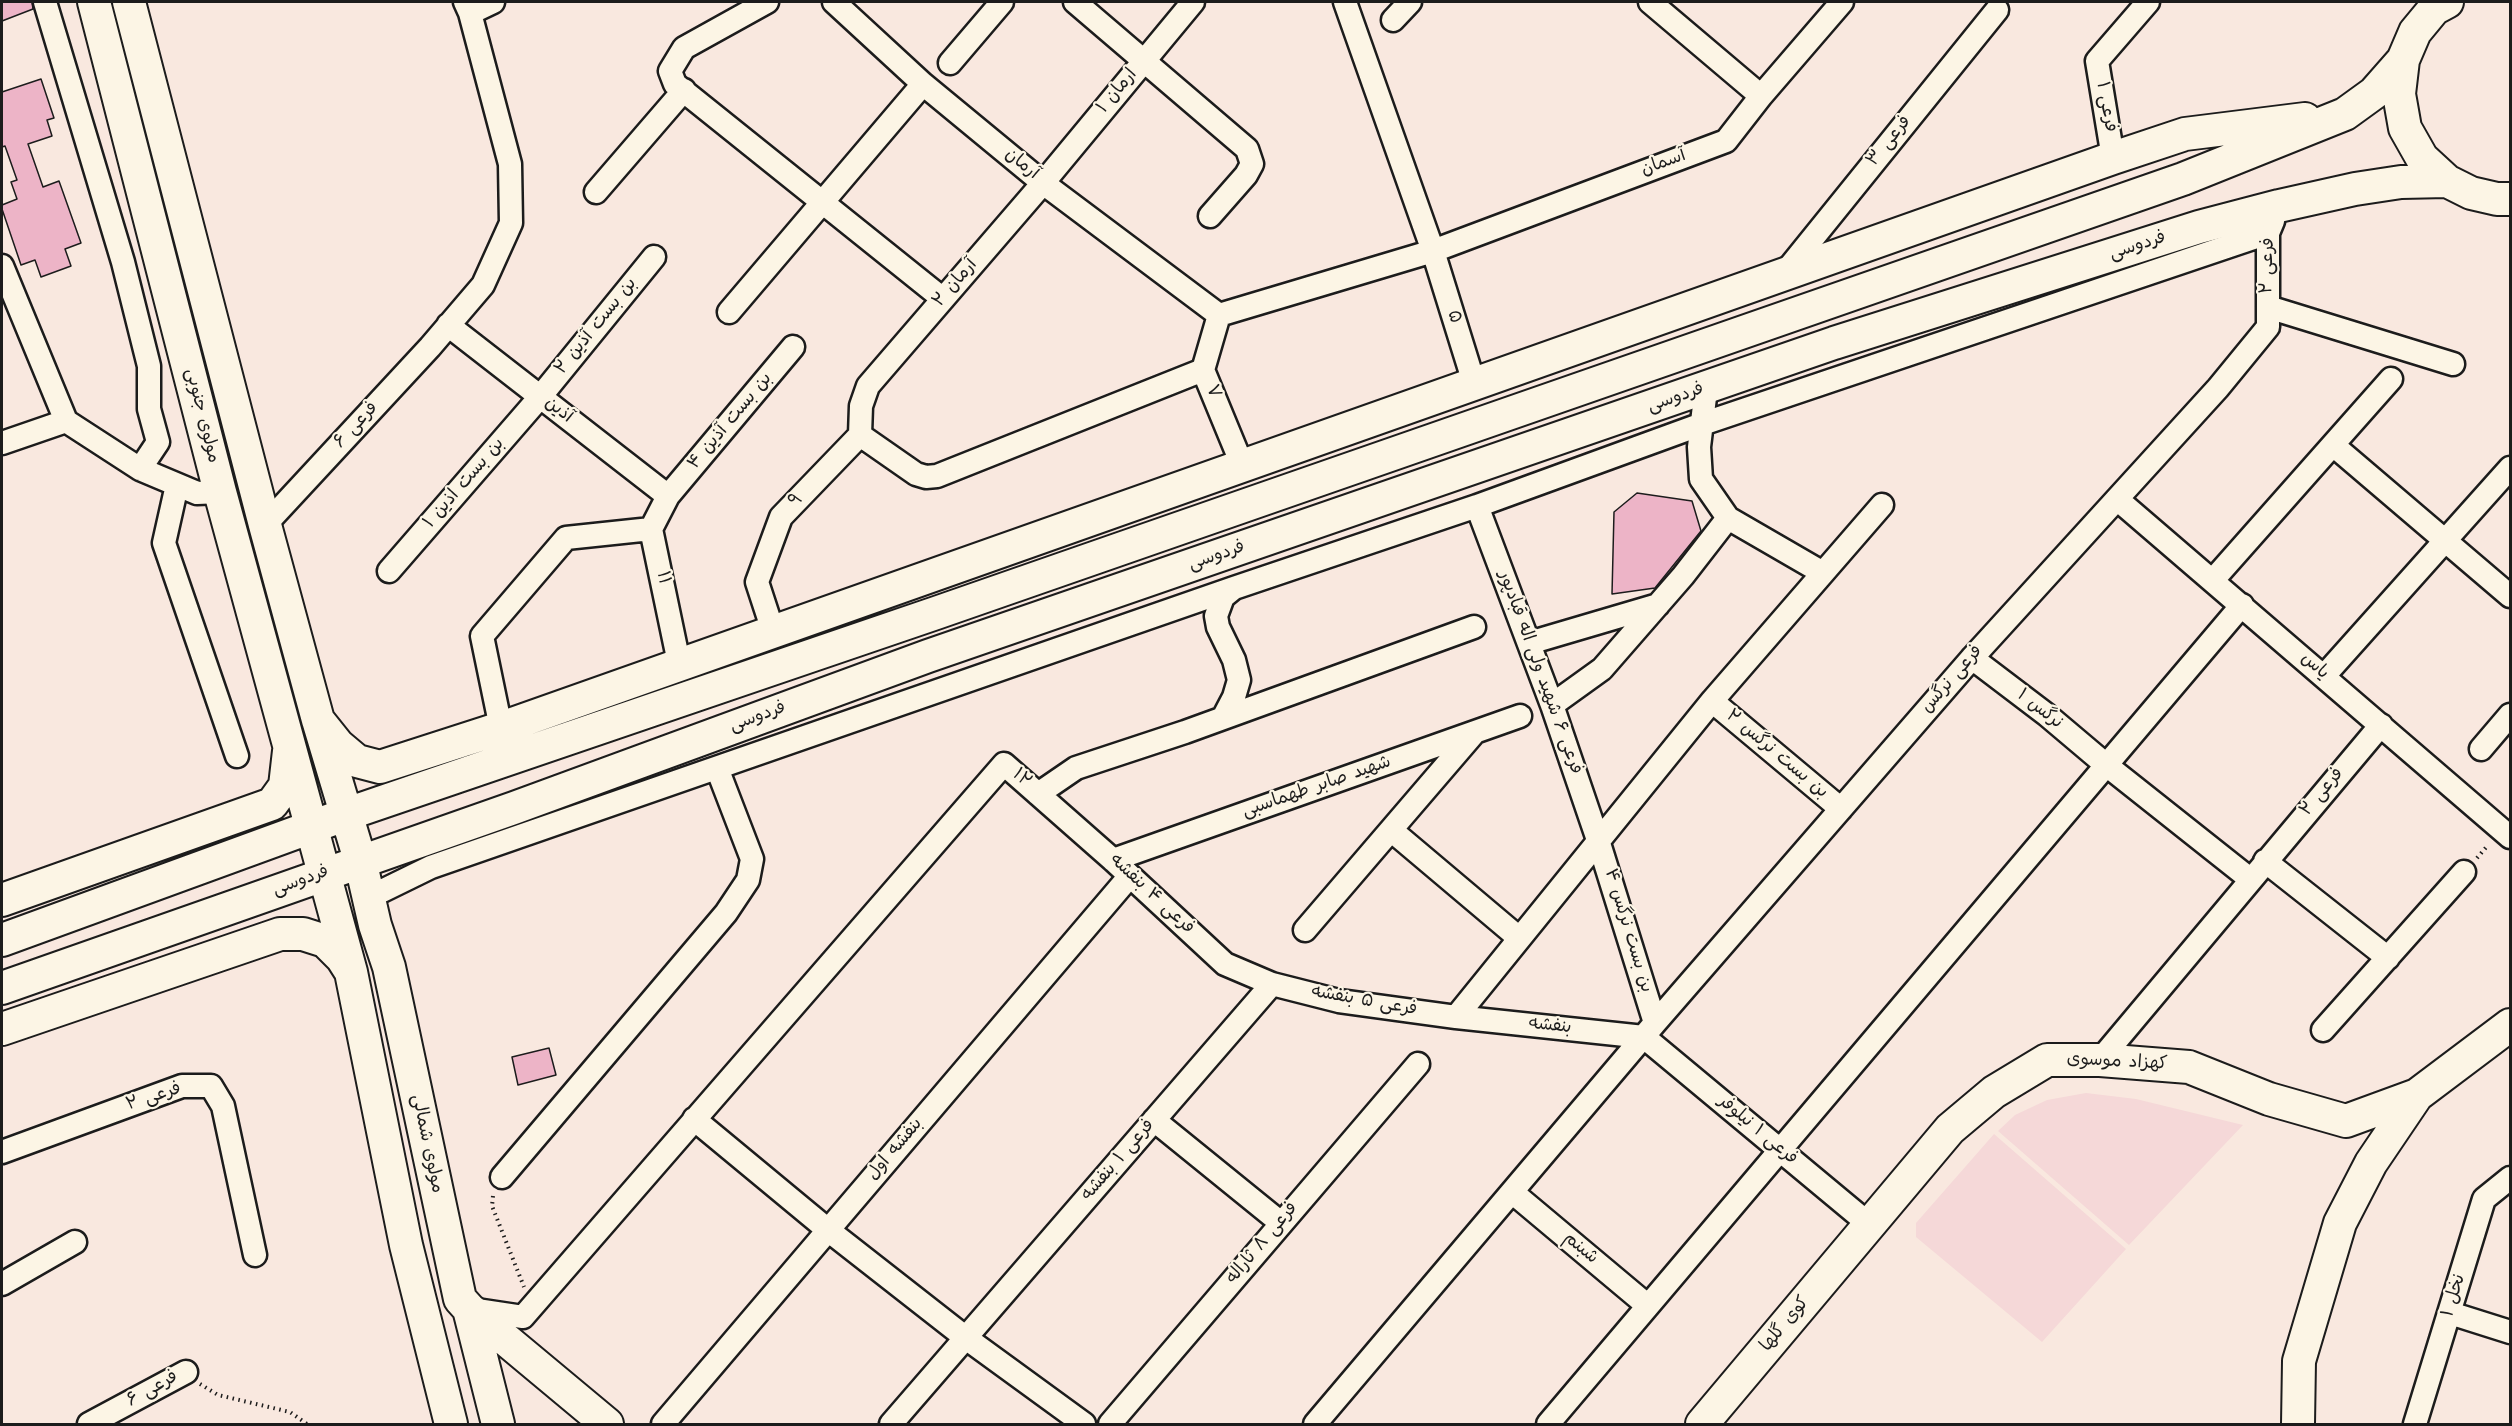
<!DOCTYPE html>
<html>
<head>
<meta charset="utf-8">
<style>
  body { margin:0 }
  #map { position:relative; width:2512px; height:1426px; overflow:hidden; background:#f9e8df; font-family:Kalam,sans-serif }
  canvas { display:block }
  .frame { position:absolute; inset:0; border:3px solid #1c1c1c; pointer-events:none }
</style>
</head>
<body>
<div id="map">
<canvas width="2512" height="1426"></canvas>
<div class="frame"></div>
</div>
<script>
const context = document.querySelector('canvas').getContext('2d');
context.lineJoin = 'round';
function fillPath(path, color) { context.fillStyle = color; context.fill(path, 'evenodd'); }
const toPath = rows => new Path2D(rows.map(r => 'M' + r).join(''));
function trace(path, color, width, dash) { context.strokeStyle = color; context.lineWidth = width; context.lineCap = dash ? 'butt' : 'round'; context.setLineDash(dash || []); context.stroke(path); }
function label(font, color, halo, rows, align = 'center') {
  context.font = font + ' Kalam,"Playpen Sans Arabic",sans-serif'; context.lineWidth = 4.5; context.setLineDash([]); context.textBaseline = 'middle'; context.strokeStyle = halo; context.fillStyle = color; for (const [text, x, y, turn = 0] of rows) {
    context.save(); context.translate(x, y); context.rotate((+turn || 0) * Math.PI / 180); context.textAlign = isNaN(turn) ? turn : align; if (halo) context.strokeText(text, 0, 0); context.fillText(text, 0, 0); context.restore();
  }
}
const built = toPath([
  [2086,1093,2136,1099,2243,1125,2129,1245,1998,1131,2015,1115,2047,1100],
  [1994,1134,2126,1249,2042,1342,1916,1237,1916,1223]
]);
const building = toPath([
  [2,2,32,2,33,9,2,21,2,2],
  [41,79,54,118,47,120,52,136,28,144,43,187,59,181,81,243,65,249,71,266,41,277,35,260,21,265,2,209,2,205,17,199,11,182,17,180,5,146,2,147,2,92,41,79],
  [1637,493,1692,501,1701,531,1655,588,1612,594,1614,512,1637,493],
  [549,1048,556,1075,518,1085,512,1057,549,1048]
]);
const path = toPath([
  [2477,858,2488,845],
  [493,1196,492,1206,524,1287],
  [200,1384,218,1395,290,1412,307,1424]
]);
const street = toPath([
  [45,2,123,262,149,366,149,409,158,442,140,469],
  [767,2,684,48,670,71,675,84,943,299],
  [834,2,923,84,1043,183,1219,315],
  [1075,2,1247,149,1252,164,1246,175,1210,216],
  [1345,2,1433,251,1474,383],
  [1650,2,1761,96],
  [470,13,493,2],
  [1393,20,1410,2],
  [950,63,1002,2],
  [2113,158,2097,61,2148,2],
  [596,192,684,90],
  [2,266,66,421],
  [1783,275,1997,10],
  [2268,307,2453,364],
  [729,312,923,84],
  [1219,315,1433,251,1726,141,1761,96,1842,2],
  [1219,315,1203,370,1243,467],
  [448,325,668,496],
  [860,435,916,474,926,477,937,476,1203,370],
  [2,443,66,421,140,469,197,493,220,492],
  [2333,445,2510,596],
  [177,485,164,543,237,756],
  [2117,499,2510,837],
  [1477,506,1552,705,1598,840,1655,1023],
  [1728,518,1823,573],
  [265,525,430,347,483,285,511,223,510,164,470,13,465,2],
  [389,571,540,397,654,257],
  [2213,580,2391,379],
  [773,631,757,582,781,517,860,435,861,406,868,386,1043,183,1193,2],
  [1529,643,1658,605],
  [1972,658,2047,715,2105,764,2250,879],
  [679,663,651,529,668,496,793,347],
  [2324,676,2510,468],
  [1712,701,1841,809],
  [1552,705,1602,669,1683,576,1728,518,1701,479,1699,447,1706,389],
  [1223,718,1234,697,1239,680,1234,660,1218,627,1216,616,1223,597,1234,588],
  [501,728,482,636,566,538,651,529],
  [2481,749,2510,715],
  [1038,794,1076,768,1185,732,1474,627],
  [1391,830,1519,938],
  [1113,860,1520,716],
  [2265,861,2388,958],
  [382,891,431,867,1234,588,1477,506,1702,424,2268,233],
  [1305,930,1474,733],
  [1456,1017,1712,701,1882,505],
  [2323,1030,2464,872],
  [1644,1037,1870,1225],
  [2100,1060,2381,725],
  [694,1119,828,1230,966,1338,1084,1424],
  [1154,1120,1281,1223],
  [2,1152,182,1086,211,1086,223,1106,255,1255],
  [502,1177,726,913,748,880,752,859,717,768],
  [1512,1192,1648,1306],
  [2,1284,75,1242],
  [470,1309,523,1317,1004,764,1113,860,1225,964,1272,984,1339,1001,1456,1017,1644,1037],
  [2450,1313,2510,1332],
  [89,1424,186,1372],
  [663,1424,1129,877],
  [891,1424,1272,984],
  [1110,1424,1418,1064],
  [1315,1424,1655,1023,1972,658,2218,388,2268,327,2268,233,2273,221],
  [1548,1424,2242,605],
  [2415,1424,2484,1199,2510,1178]
]);
const secondary = toPath([
  [94,2,220,492,351,972,406,1245,451,1424],
  [129,2,265,525,318,720,360,860,375,925,389,967,460,1299,469,1309,498,1424],
  [2447,2,2434,9,2415,32,2403,60,2399,94,2405,128,2422,158,2447,181,2471,193,2497,199,2510,199],
  [318,720,338,745,357,761,380,767,501,728,2113,158,2185,134,2305,119],
  [2,900,272,804,285,786,289,751],
  [2,940,347,814,936,613,2183,179,2345,114,2374,93,2403,60],
  [2,988,514,808,928,656,1834,343,2199,227,2279,206,2355,189,2401,182,2447,181],
  [2,1029,280,934,303,934,325,941,342,958,349,969],
  [469,1309,607,1424],
  [1702,1424,1950,1129,1994,1092,2047,1060,2100,1060,2189,1067,2269,1099,2346,1121,2417,1095,2510,1025],
  [2298,1424,2299,1361,2340,1223,2371,1163,2417,1095]
]);
const streetNames = [
  ["ارمان ۱",1118,92,-50],
  ["فرعی ۱",2105,107,80],
  ["فرعی ۳",1890,142,-51],
  ["آسمان",1664,164,-20],
  ["آرمان",1021,165,39],
  ["فردوسی",2138,247,-18],
  ["فرعی ۲",2269,266,-88],
  ["آرمان ۲",956,284,-49],
  ["۵",1453,317,73],
  ["بن بست آذین ۲",597,327,-51],
  ["۷",1212,392,68],
  ["فردوسی",1676,399,-19],
  ["آذین",558,411,38],
  ["مولوی جنوبی",201,416,76],
  ["بن بست آذین ۴",731,422,-50],
  ["فرعی ۶",357,426,-47],
  ["بن بست اذین ۱",465,484,-49],
  ["۹",797,501,-46],
  ["فردوسی",1217,557,-19],
  ["۱۱",662,578,78],
  ["یاس",2314,667,41],
  ["فرعی ۶ شهید ولی اله قبادپور",1539,673,70],
  ["فرعی نرگس",1953,680,-49],
  ["نرگس ۱",2039,710,38],
  ["فردوسی",758,718,-20],
  ["بن بست نرگس ۲",1776,755,40],
  ["۱۲",1021,779,41],
  ["شهید صابر طهماسبی",1317,788,-19],
  ["فرعی ۲",2323,793,-50],
  ["فردوسی",301,882,-20],
  ["فرعی ۴ بنفشه",1151,895,43],
  ["بن بست نرگس ۴",1627,931,73],
  ["فرعی ۵ بنفشه",1364,1002,10],
  ["بنفشه",1550,1027,6],
  ["کهزاد موسوی",2117,1063,3],
  ["فرعی ۲",154,1098,-18],
  ["فرعی ۱ نیلوفر",1757,1131,40],
  ["مولوی شمالی",426,1144,78],
  ["بنفشه اول",896,1150,-50],
  ["فرعی ۱ بنفشه",1119,1161,-49],
  ["فرعی ۸ ثاراله",1263,1244,-50],
  ["شبنم",1580,1249,40],
  ["نخل ۱",2455,1296,-73],
  ["کوی گلها",1786,1325,-50],
  ["فرعی ۶",153,1390,-29]
];
fillPath(built, '#f5d8d8');
fillPath(building, '#edb4c7');
trace(building, '#1c1c1c', 1.5);
trace(street, '#1c1c1c', 27);
trace(secondary, '#1c1c1c', 36);
trace(path, '#1c1c1c', 4, [1.5, 4.5]);
trace(street, '#fcf5e5', 22);
trace(secondary, '#fcf5e5', 32);
label('18px', '#1c1c1c', '#fcf5e5', streetNames);
</script>
</body>
</html>
